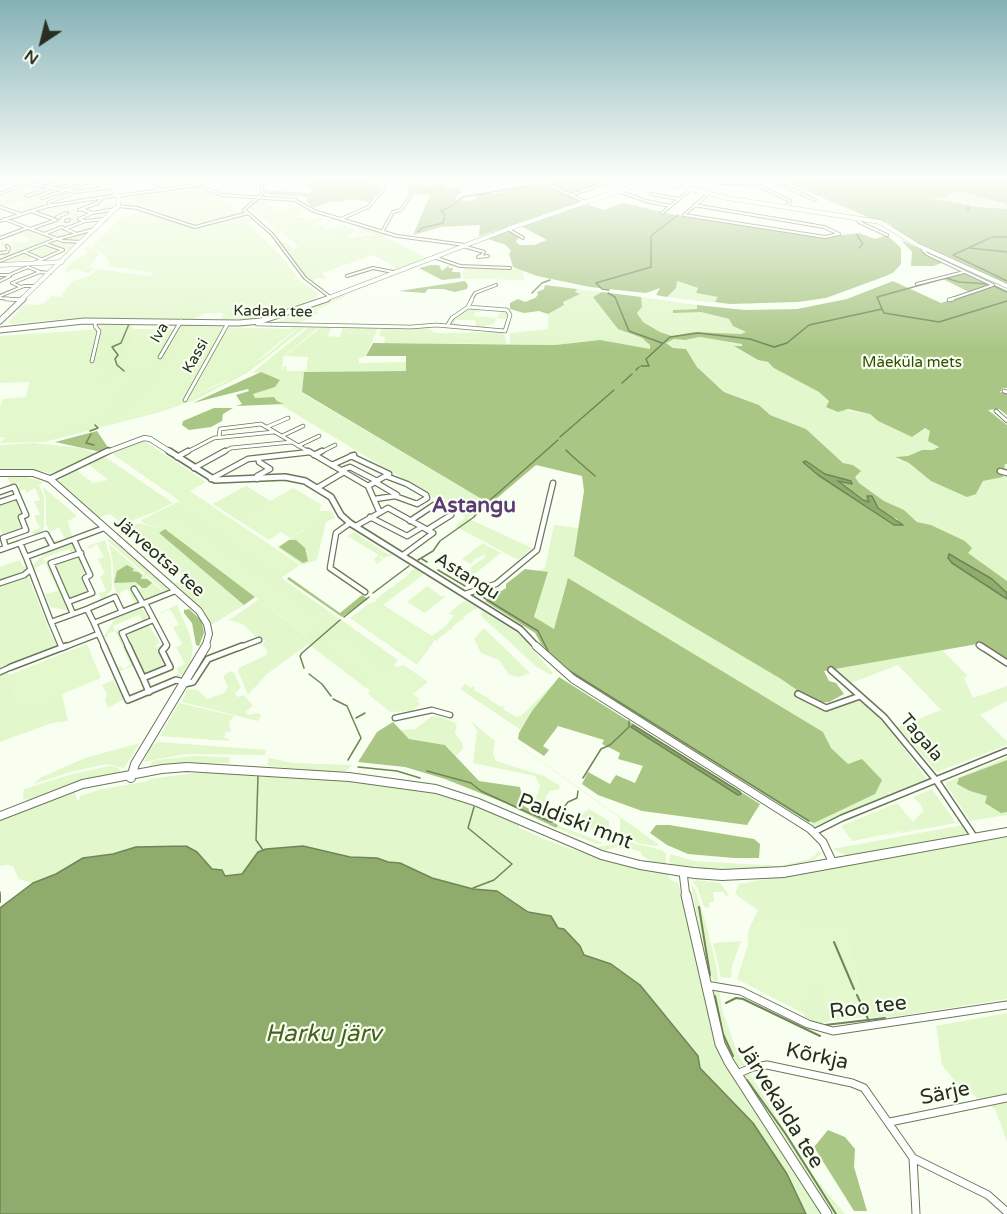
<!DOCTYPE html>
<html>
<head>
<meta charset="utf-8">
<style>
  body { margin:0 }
  #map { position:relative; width:1007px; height:1214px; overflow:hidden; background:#f8fff1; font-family:"Varela Round",sans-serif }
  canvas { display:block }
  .north { position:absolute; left:12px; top:12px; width:60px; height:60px; -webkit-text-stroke:4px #f8fff1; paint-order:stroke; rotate:215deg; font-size:16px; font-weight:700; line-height:24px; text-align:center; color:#282e21 }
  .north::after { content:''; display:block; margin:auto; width:21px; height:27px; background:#282e21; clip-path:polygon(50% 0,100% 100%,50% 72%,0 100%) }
</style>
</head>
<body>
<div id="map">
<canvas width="1007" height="1214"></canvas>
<div class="north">N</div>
</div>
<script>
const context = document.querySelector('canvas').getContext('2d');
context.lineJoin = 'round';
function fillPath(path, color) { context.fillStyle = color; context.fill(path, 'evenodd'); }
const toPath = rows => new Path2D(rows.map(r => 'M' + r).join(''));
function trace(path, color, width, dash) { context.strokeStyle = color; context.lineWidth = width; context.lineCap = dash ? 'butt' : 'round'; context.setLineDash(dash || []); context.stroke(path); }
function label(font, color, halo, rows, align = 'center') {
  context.font = font + ' "Varela Round",sans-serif'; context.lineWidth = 4.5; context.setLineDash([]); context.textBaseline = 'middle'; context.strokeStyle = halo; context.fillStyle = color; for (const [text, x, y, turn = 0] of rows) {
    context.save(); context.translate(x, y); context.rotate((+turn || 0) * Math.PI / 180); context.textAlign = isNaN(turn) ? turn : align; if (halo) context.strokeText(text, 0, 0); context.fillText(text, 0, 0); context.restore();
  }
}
const built = toPath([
  [168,190,171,197,191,198,179,202,191,208,202,206,202,202,218,198,217,195,230,203,253,222,248,223,283,258,298,278,293,279,300,280,319,294,316,298,257,319,221,320,224,313,206,313,193,319,76,318,12,324,8,322,26,304,38,305,45,303,51,296,60,297,71,282,91,275,97,269,149,276,154,273,108,266,109,260,93,246,124,215,128,217,142,211,152,212,134,206,123,205,124,198],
  [264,204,273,214,281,212,292,222,282,225,298,222,337,238,299,248,281,232,276,233,272,226,249,208],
  [85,246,93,248,100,254,89,267,96,268,89,273,75,269,65,273,67,267,75,260,85,255,87,252],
  [465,268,523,269,524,280,464,279,462,272],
  [343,294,346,296,315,311,318,313,301,322,277,322],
  [110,324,125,329,173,329,178,326,296,329,242,373,174,405,106,424,40,437,9,440,11,434,0,435,0,407,3,399,26,397,29,382,0,383,0,336,100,329,101,325],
  [144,441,206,482,190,491,300,565,278,580,396,667,404,665,428,682,413,694,420,699,417,701,420,704,412,711,390,712,368,694,370,691,308,644,312,640,165,529,143,523,141,520,180,501,111,453],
  [246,486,270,501,293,488,321,504,317,522,290,538,281,532,269,540,213,504],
  [377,601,435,640,417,665,350,618,370,603],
  [87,644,101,678,21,711,9,675],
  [897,803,918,828,852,841,841,826],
  [762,908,845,929,866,1017,820,1022,737,979,748,945,748,932]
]);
const green = toPath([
  [26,180,21,182,29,180,36,180,30,183,50,180,24,189,28,191,47,188,26,196,29,196,53,189,39,185,55,180,56,180,43,185,61,180,92,181,112,189,118,200,117,206,90,229,86,237,83,236,80,240,82,240,77,242,79,243,70,251,48,243,33,249,45,245,59,251,51,254,62,251,66,252,45,260,42,259,46,256,41,258,24,253,35,258,21,260,23,262,0,265,0,258,5,258,0,255,0,250,12,250,13,247,9,248,14,245,10,244,13,241,16,241,15,243,19,241,24,243,32,240,20,234,1,241,10,244,0,248,3,246,0,246,2,244,0,238,27,229,58,241,57,238,46,234,53,230,44,233,38,230,58,223,58,221,33,229,58,219,65,222,69,220,66,218,74,216,65,213,53,218,34,211,79,198,79,193,71,190,59,190,41,197,48,200,49,205,32,210,30,211,32,212,12,221,7,219,23,213,10,208,16,210,17,208,27,204,21,201,14,205,6,204,9,206,3,205,9,208,0,206,0,199,29,185,0,198,0,195,9,192,27,182,22,183,16,181],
  [94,185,96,189,84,192,88,204,100,201,100,204,113,199,110,191,115,201,115,204,111,202,96,206,109,212,89,218,95,217,98,223,77,228,89,229,70,236,70,234,63,229,59,229,64,224,41,231,61,223,69,222,64,226,67,227,80,222,73,219,81,218,76,213,80,209,64,210,83,203,85,205,79,207,87,205,83,201,83,199,86,200,82,192,87,187],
  [153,180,183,180,216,195,219,198,201,202,210,197,195,203,204,204,204,220,216,220,215,220,196,226,202,224,201,207,198,209,201,214,199,221,193,223,197,221,198,207,190,208,187,207,188,205,178,202,185,197,172,199,177,197,150,196,139,200,133,198,122,200,122,197,169,190,161,189,164,187],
  [953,192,973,193,1007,204,1007,209,976,207,930,198,948,197,947,194],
  [258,199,269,199,266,203,277,211,291,208,289,205,292,201,300,203,305,208,293,202,290,205,296,209,306,209,318,213,303,210,294,218,302,217,306,219,302,221,305,222,319,218,318,216,334,221,325,224,329,220,323,219,314,225,327,226,323,228,326,230,342,226,341,224,358,230,350,233,352,235,347,235,348,238,366,236,365,233,354,234,360,231,369,234,367,236,376,235,356,228,359,227,394,236,383,236,425,257,414,262,449,250,392,271,390,270,395,267,373,255,322,273,326,279,317,278,313,281,324,289,321,289,305,277,280,242,285,242,293,249,336,238,292,222,281,212,272,214,260,205,249,208],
  [162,274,207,278,207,286,210,287,205,295,209,297,193,315,183,317,183,313,177,310,184,304,191,302,189,298,183,298,181,291,186,287,196,286,199,291,202,291,205,279,187,277,185,280,186,284,182,285,184,284,183,279,174,282,173,278,160,275],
  [676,281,699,289,696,293,718,297,715,302,707,302,667,297,676,288],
  [577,289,602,292,594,297,627,333,642,338,650,345,650,350,600,340,555,345,510,344,510,333,548,329,548,314,564,305,563,302,578,294,574,292],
  [641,297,697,305,697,309,674,310,701,312,729,319,733,326,746,332,741,334,695,332,672,336,660,332,643,322,637,313,642,307],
  [477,308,472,310,483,311,474,313,475,316,496,318,504,310,507,314,506,319,496,318,494,324,485,326,487,328,476,328,475,320,456,320,454,323,460,324,459,326,450,325,454,318,467,310],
  [97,322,129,323,136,331,132,333,131,341,121,355,120,364,124,367,132,366,131,370,150,369,154,370,164,358,161,357,181,323,200,323,197,330,187,330,173,354,161,370,153,386,125,411,105,422,106,424,174,405,225,382,268,354,296,330,290,329,293,325,307,326,247,373,195,400,160,412,45,442,0,443,5,437,0,437,0,435,11,434,10,439,40,437,80,427,115,407,112,405,119,400,120,397,111,397,112,395,120,394,132,374,99,379,100,375,111,373,112,368,109,367,109,364,103,367,95,364,94,359,94,356,107,354,108,345,108,342,97,344,102,328,97,325],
  [310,326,320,326,283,357,282,371,284,366,287,366,286,371,306,371,308,357,285,356,322,326,332,326,328,336,340,337,343,326,378,328,366,356,359,358,359,363,406,362,406,371,304,372,302,393,490,504,467,518,532,548,518,560,455,526,466,517,281,405,284,404,277,401,274,397,255,398,253,394,274,387,261,372,252,373],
  [430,327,429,331,433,329,432,332,440,333,503,332,507,344,384,343,385,337,379,336,381,328,385,328],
  [700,337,742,344,742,346,735,347,758,360,767,362,819,392,829,401,826,407,870,414,878,421,912,437,925,428,930,431,939,446,933,450,922,450,908,456,896,457,898,460,909,463,931,481,976,494,983,481,1003,477,1005,464,1007,464,1007,581,968,553,965,541,931,525,917,522,904,510,884,501,862,486,855,477,860,472,853,465,843,463,806,429,770,415,759,405,725,392,697,367,686,349,673,348,666,343,674,339,685,340],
  [33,443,82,448,97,454,64,470,51,473,33,470,0,472,0,445],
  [100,455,89,461,102,456,105,457,173,503,155,512,122,524,110,514,100,517,100,520,95,518,58,482,69,472,58,478,75,467,81,474,84,473,82,475,85,477,88,476,86,478,88,480,92,480,90,481,93,483,108,480,88,464,78,466],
  [31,475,43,479,50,484,35,477,23,476,43,482,39,485,44,496,44,526,42,533,31,538,34,535,32,531,40,528,34,516,40,514,34,502,40,500,35,488,26,493,25,489,19,491,19,483,0,491,11,485,7,476,0,476],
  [246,486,270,501,238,520,213,504],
  [43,487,77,516,68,521,72,536,70,539,54,544,54,541,65,539,59,527,50,532,46,524,46,500],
  [16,499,21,513,16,515,22,530,3,536,0,528,0,503],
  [175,503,398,660,394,665,386,671,379,665,379,662,336,631,320,644,362,674,366,672,368,675,364,684,311,642,267,674,248,695,238,671,239,668,266,655,267,651,263,644,265,641,261,637,258,639,243,624,229,620,261,598,266,598,269,599,264,604,306,636,326,622,285,593,285,591,269,586,271,584,181,520,161,513],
  [319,511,331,511,335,518,326,522,317,560,302,565,277,547,317,522],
  [138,523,165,529,159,533,244,605,211,625,204,611,116,536,116,533,120,531,119,534,174,583,188,579,128,528],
  [554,525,578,528,575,556,781,679,829,711,832,710,830,708,857,698,884,723,927,779,893,793,887,792,889,795,813,827,573,677,559,664,814,823,848,764,831,748,823,732,569,579,554,629,534,618,548,573,537,571,545,568],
  [354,532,386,553,393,555,383,558,381,556,379,558,384,559,377,564,374,559,379,555,349,537,345,538],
  [110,539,163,582,169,592,163,590,107,540],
  [105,540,111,560,112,589,105,598,98,602,101,598,99,594,72,604,73,609,79,609,73,611,71,602,106,591,100,576,105,574,98,559,104,557,97,544,89,549,88,546],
  [72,543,76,553,67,556,71,553,69,549,43,558,45,562,49,561,70,611,50,607,45,594,58,591,45,563,34,569,33,565,47,551],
  [483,543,501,553,472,576,470,573,471,567,484,558,486,554,475,559,471,564,462,559],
  [109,544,162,591,167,593,143,601,137,591,141,588,140,585,133,587,140,603,125,609,123,606,127,607,135,604,128,589,120,592,121,594,118,595,114,587,113,564],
  [78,556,85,573,80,575,88,592,71,600,67,599,54,568,55,564],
  [20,560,23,566,27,567,27,572,0,581,0,567],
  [414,568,424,574,383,605,432,636,446,626,454,615,448,614,462,602,466,601,479,609,474,609,463,618,465,619,461,620,451,628,453,630,449,630,437,640,438,642,378,603,375,598,380,599,378,597,407,576],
  [28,576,52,637,55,637,59,646,0,669,0,584],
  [427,586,441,596,446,596,425,613,407,602],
  [177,605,189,632,193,648,190,664,183,675,177,677,176,675,179,673,177,668,185,664,176,647,182,644,173,627,179,625,170,609,163,612,162,615,161,612],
  [142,608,148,618,139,622,142,620,139,615,113,626,115,631,119,629,135,665,120,671,118,667,121,666,123,669,131,665,115,631,107,634,108,637,105,638,104,636,115,619],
  [483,611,520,635,553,673,551,675,537,667,481,616],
  [148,624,160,643,156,645,156,647,162,646,157,649,164,666,146,674,142,674,125,637],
  [483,629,485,629,530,673,519,677,509,675,499,660,481,653,474,639],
  [942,650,968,676,964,678,973,698,1007,686,1007,701,980,715,1007,741,1007,745,937,772,898,727,941,710,898,665,851,683,837,669],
  [7,669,21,711,62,694,68,721,52,723,0,742,0,672],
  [231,671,234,673,241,688,235,693,237,697,244,695,253,706,246,711,248,715,259,713,261,716,258,721,182,702,187,689,198,690,207,699,224,693,228,687,223,676],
  [113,680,124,699,108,708,105,701,107,694,102,685],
  [429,681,658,844,658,846,641,844,628,839,597,844,556,828,558,825,603,843,620,837,620,818],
  [465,684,471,688,473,686,475,688,474,690,486,697,490,697,488,699,501,707,505,706,503,709,516,717,521,716,552,685,521,730,460,689],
  [179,703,234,716,229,722,231,732,226,732,224,738,229,739,229,741,160,736],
  [432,716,444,718,457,724,455,733,463,744,463,749,456,756,446,745,409,739,401,730,415,729],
  [471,721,495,741,493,754,496,761,544,776,559,785,560,789,550,791,546,796,546,803,549,807,574,818,578,817,589,809,609,821,609,827,603,831,592,829,537,804,535,800,540,786,535,776,473,763,477,731],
  [140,743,124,768,107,764,71,772,34,784,40,778,85,758],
  [156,743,160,742,266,750,265,755,185,754,144,762,151,746],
  [195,756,229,757,230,763,175,764,150,767,151,762,156,760],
  [1007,757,1007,815,970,821,945,783],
  [269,758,293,763,352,765,344,773,267,766],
  [109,766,117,767,121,772,95,777,30,800,23,799,24,789,72,774],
  [210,771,392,785,439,793,479,806,519,825,519,828,559,845,609,861,668,874,670,880,678,883,696,946,707,1009,715,1044,821,1214,806,1214,787,1174,753,1123,700,1068,263,886,76,873,0,908,32,883,19,879,13,867,9,865,0,866,0,820,36,804,75,793,77,800,79,800,80,796,102,789,149,781,149,779],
  [932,789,956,823,878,837,918,828,913,822,923,811,921,805,913,797],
  [527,818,597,847,628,842,662,850,666,854,666,866,652,863,641,854,641,852,629,848,628,850,618,847,603,851,579,843,524,819],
  [963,825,967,831,965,835,846,855,832,849],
  [1007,837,1007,999,891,1017,866,1017,845,929,810,924,776,916,757,918,747,934,758,910,735,894,739,884],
  [819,852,821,852,820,855,812,861,775,868,715,870,672,866,669,862,670,854,694,861,779,866,810,859],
  [696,880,720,883,729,895,725,896,724,892,713,892,714,901,709,903,709,908,704,907,697,887,692,882],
  [691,885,695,889,705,920,717,969,718,981,716,982,708,975],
  [741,941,732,966,731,978,721,977,713,943],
  [810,986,818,988,831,1020,822,1024,804,1017],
  [715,989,719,989,723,1013,738,1054,745,1066,739,1066,735,1064,725,1046,711,993],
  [1007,1013,1007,1142,995,1109,959,1086,942,1065,936,1026],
  [748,1071,815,1178,845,1214,831,1214,745,1080,744,1077]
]);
const forest = toPath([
  [307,180,369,180,379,182,382,186,370,202,352,199,340,202,332,201,313,208,306,201,307,197,270,195,263,190,310,193,312,188,305,186],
  [538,180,620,180,571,196,580,201,576,204,479,236,480,225,441,227,413,235,430,195,407,193,409,188,415,185,460,188,456,200,474,201,477,193,495,194,532,185],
  [781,180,1007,180,1007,204,962,192,949,193,946,198,930,198,976,207,1007,209,1007,285,909,239,888,223,870,218],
  [623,203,676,215,825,237,859,233,875,239,887,235,901,248,901,264,894,272,886,276,826,298,798,302,730,304,715,302,718,297,696,293,698,288,677,281,676,288,667,297,656,295,660,288,646,293,590,287,537,276,513,267,509,254,511,251,506,245,488,239,509,231,520,236,516,242,520,245,534,245,547,240,521,226,587,204,604,210],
  [901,240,1007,291,1007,388,1003,388,1000,392,1007,394,1007,415,999,409,988,410,1007,425,1007,464,1005,464,1003,477,983,481,976,494,967,497,931,481,909,463,895,457,908,456,922,450,933,450,939,447,928,441,930,431,925,428,912,437,878,421,870,414,848,409,838,412,826,407,829,401,819,392,774,368,768,362,758,360,734,346,742,346,742,344,700,337,685,340,674,339,666,343,673,348,686,349,697,367,724,392,759,405,770,415,806,429,843,463,853,465,861,471,855,477,859,483,884,501,904,510,917,522,931,525,965,541,972,548,968,553,1007,581,1007,593,992,579,949,554,948,558,952,561,1007,599,1007,659,983,643,824,671,829,681,836,683,844,694,829,702,816,703,781,679,574,556,584,491,582,476,536,465,490,504,302,392,304,372,406,371,406,356,366,356,373,343,555,345,600,340,650,349,650,345,642,338,618,329,593,297,602,292,641,297,642,307,637,313,643,322,660,332,672,336,695,332,741,334,746,332,733,326,729,319,701,312,673,313,673,310,697,309,697,305,745,310,797,309,847,299,893,281,941,303,971,293,941,278,963,271,945,262,933,266,911,266,912,252],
  [806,461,825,474,851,481,852,484,837,481,863,500,869,502,867,496,871,496,878,508,886,515,897,519,898,526,818,475],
  [431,265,439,265,442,271,448,266,449,268,453,268,452,272,460,272,461,278,442,280,419,268],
  [465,281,468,285,467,289,455,292,443,289,428,289,425,293,399,291],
  [545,285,577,289,575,292,580,294,563,302,564,305,548,314,539,311,524,313,510,309,510,303,518,299,525,302,535,298,538,295,537,292,544,289],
  [261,372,280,380,275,387,253,394,255,398,274,397,277,401,284,404,236,406,242,404,236,395,249,391,248,389,193,403],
  [214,408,233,408,223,414,222,421,211,427,189,430,182,425,183,421],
  [97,431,109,449,101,452,55,442],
  [165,529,255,597,244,605,159,533],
  [289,540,296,540,305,548,308,561,303,563,279,547],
  [127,565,134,569,132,571,138,572,142,575,141,579,147,579,152,583,146,588,142,588,136,582,114,583,117,571],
  [525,569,548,572,534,617,554,629,568,578,823,732,831,748,848,764,862,759,882,780,875,794,814,823,809,821,565,668,541,644,535,633,485,601,506,588,506,584],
  [289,577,340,613,362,595,368,599,342,617,287,579],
  [189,609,201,620,203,627,204,633,199,646,196,645,192,623,184,613,184,610],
  [559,677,760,804,747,825,642,811,598,795,582,784,588,772,610,784,616,775,635,783,643,766,618,759,620,753,602,744,604,740,558,726,543,746,549,750,544,756,518,739,519,733,532,711],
  [393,722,409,739,445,745,479,781,520,787,524,806,558,825,556,828,505,803,445,779,405,767,358,762,377,732],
  [1007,760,1007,812,1001,813,985,803,987,796,970,791,957,784,959,778],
  [656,825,669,825,754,839,760,844,759,858,734,858,688,854,667,845,650,833],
  [828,1130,845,1137,855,1149,854,1167,867,1211,854,1211,814,1147]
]);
const water = toPath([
  [806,461,825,474,851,481,852,484,838,481,863,500,869,502,867,496,872,496,878,508,903,525,894,525,885,519,818,475,803,462,806,461],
  [949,554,992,579,1007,593,1007,599,952,563,948,558,949,554],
  [633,725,740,792,741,794,738,795,631,727,633,725],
  [186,846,197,852,212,869,222,870,225,876,242,874,258,852,266,849,303,846,350,857,377,858,388,862,400,863,432,878,473,889,497,891,528,912,551,916,558,928,564,929,580,946,584,955,611,964,640,985,698,1056,700,1068,753,1123,787,1174,806,1214,0,1214,0,908,33,883,56,874,83,858,113,854,136,847,186,846]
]);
const streamFar1 = toPath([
  [237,180,242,183],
  [356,180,359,182],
  [968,206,968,211],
  [418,232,422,228,443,223,445,214,440,211,449,208,463,197,528,186],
  [857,235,863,244,859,248],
  [992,237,1007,237],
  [990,238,953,255,1007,281],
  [969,248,1007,252],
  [542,283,550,280],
  [994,286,1007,292],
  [609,290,602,289,596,283,651,267,651,236,678,215],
  [532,293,541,284],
  [608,293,615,297,629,331,662,343],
  [882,309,884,313,939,322,1007,301],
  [641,366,649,366,646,359,670,337,698,333,750,339,774,347,787,343,809,325,882,309,877,297,946,278,959,282,989,284],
  [636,370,639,367],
  [124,371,117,365,115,359,118,355,112,347,121,343,129,324],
  [622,383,632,374],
  [90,431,98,428,95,425],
  [91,434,86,443,94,445],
  [560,437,614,390],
  [566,450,571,455],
  [571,455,595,476],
  [422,559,427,562],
  [418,560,433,551,440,541,474,517,480,509,558,440],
  [438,570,465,586],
  [373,593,409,566],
  [481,596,538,631,549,653],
  [344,617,369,597],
  [304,668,300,656,302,653,340,620],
  [568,670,809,821],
  [309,674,322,684,331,696],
  [333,699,347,706,361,738,348,760],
  [356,718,365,713],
  [358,767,397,771,420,778],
  [427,771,471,783,481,791,520,809,551,822,556,820],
  [258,776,256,840,263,850],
  [583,778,601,749,610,745,629,727,629,721],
  [564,807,568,802,577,798,578,791],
  [473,888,494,880,512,864,468,828,474,807],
  [0,892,0,897]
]);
const stream = toPath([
  [0,895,0,902],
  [699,907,710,975],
  [834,942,854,989],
  [857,995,868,1019],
  [715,996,723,1034,733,1056],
  [726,1003,736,998,743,999,820,1036],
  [825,1025,885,1018],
  [747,1080,785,1133,836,1214]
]);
const pedestrian = toPath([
  [0,672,11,667],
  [395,718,432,710,450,715]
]);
const minorFar4 = toPath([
  [13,180,19,183,23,181],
  [105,180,117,182],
  [149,180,161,189],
  [185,180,222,195,295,200,314,211,397,236,465,245],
  [538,180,586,202],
  [712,180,723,183,755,184,790,201,787,207],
  [772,180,815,200],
  [125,182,144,180],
  [24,183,77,192,110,187],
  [64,183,74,180],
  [39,184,53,180],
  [407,184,409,180],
  [112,185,127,181],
  [441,185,444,180],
  [47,186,65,183],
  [66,190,92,181],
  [459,191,464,180],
  [618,191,646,201,670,206],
  [0,194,33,180],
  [651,194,678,199],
  [708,194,684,215,825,237,839,234],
  [571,195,609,182],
  [27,196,48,189],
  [118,196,196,185,212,180],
  [42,198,63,191],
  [694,205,824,227,839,234],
  [50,206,49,202,73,193],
  [118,206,137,208,195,227,248,213],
  [0,207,20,214],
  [79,210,98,203,102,198],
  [31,211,56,220],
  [92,213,116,209],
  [248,213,272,234,305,278,330,297],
  [248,213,244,210,263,193,261,184,274,180],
  [662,213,691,189],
  [59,218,57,217,67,213],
  [858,218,859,222,887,235],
  [4,219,63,241,82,242],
  [341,219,368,207,385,188],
  [0,221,48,206,118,195],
  [66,221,69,220],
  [85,221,106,219],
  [30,229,56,220],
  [508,229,523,238],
  [382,232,393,212,401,210,411,195],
  [75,233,65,229,85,221,79,219,92,213,83,210,88,206],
  [44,234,62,227,65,229],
  [0,238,27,228],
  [58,239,95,229],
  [463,246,484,252],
  [926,249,923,250,927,254,993,285],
  [25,252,41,259],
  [0,253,7,252,9,248,7,246],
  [483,254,478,257,488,256],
  [434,257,460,266,510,268],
  [0,261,56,239],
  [34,263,63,250,46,244],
  [0,275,9,275,28,267,40,272],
  [347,276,373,268,393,272],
  [0,281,10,276],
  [917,284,964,272],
  [21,287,12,283,40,272,50,273],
  [0,296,24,286,36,286],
  [0,298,22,300],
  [471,300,475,293,496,285],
  [949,300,993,285]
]);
const minorFar3 = toPath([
  [6,299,22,300],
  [949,300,953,299],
  [257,324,411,327,436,325,505,331,510,315,507,310,468,307],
  [447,326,452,318,468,307,472,299],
  [160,357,181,321],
  [92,361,99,331,95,326,96,321],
  [1004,391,1007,392],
  [185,400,228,323],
  [996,411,1007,421],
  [267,427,288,418],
  [282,436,303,426],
  [219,437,220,429,261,424,311,453],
  [298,446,319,436],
  [185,453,214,438,274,432],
  [222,453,231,448,292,442],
  [303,453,310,452],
  [319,453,335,445]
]);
const minorFar2 = toPath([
  [308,451,368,486,379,511],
  [314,455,322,451],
  [351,456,389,474,368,486],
  [177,457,188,451],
  [332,465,354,455],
  [194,468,225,451],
  [342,470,350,467,377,481],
  [1000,471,1007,473],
  [211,479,248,459,310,452],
  [257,479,257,476,270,469,259,462,259,458],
  [375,482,397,495],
  [317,488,344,472],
  [0,492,14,487,26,515,21,517,26,530,3,538,6,548],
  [375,499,395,496,417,504,427,498,426,495,407,484,386,476],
  [0,502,18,496],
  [370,517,407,536,422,527],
  [410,521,434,505],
  [350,523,336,533,330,568,365,592],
  [356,526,388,508,433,533,403,555],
  [427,530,451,515],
  [20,543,46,534,53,547],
  [0,550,20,543,26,557,104,528],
  [26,557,51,622,87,609,94,623,175,591],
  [0,583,24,575,30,570],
  [134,589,143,604],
  [465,594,496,584,537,550,553,483],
  [68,602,51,563,81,553],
  [145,603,167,645,165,648],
  [87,609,115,597,122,612],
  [73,614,68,602,92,593,85,578,90,575,74,540],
  [51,622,62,648],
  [94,623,105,648],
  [979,645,983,648],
  [62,648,98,634],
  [129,648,122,633,153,620],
  [238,648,259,640]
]);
const minorFar1 = toPath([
  [104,646,128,700,176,680,183,682],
  [128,646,143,678],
  [981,646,1007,663],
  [11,667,66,646],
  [831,670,884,717,936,780,975,838],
  [184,684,193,682,208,659,242,646],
  [149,692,143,678,170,667,162,651,166,646],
  [798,694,826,708,860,696],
  [814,832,842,818,1007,751]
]);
const minor = toPath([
  [706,985,741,991,808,1024,833,1031,1007,1005],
  [737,1074,753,1067,767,1065,852,1083,864,1088,913,1158,988,1195,1007,1212],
  [890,1122,1007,1098],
  [913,1158,916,1214]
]);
const tertiaryFar4 = toPath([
  [655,180,727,198,880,222,917,245,1007,286],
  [0,265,62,262]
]);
const tertiaryFar3 = toPath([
  [104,453,144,438,150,439,172,453]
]);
const tertiaryFar2 = toPath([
  [169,451,215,480,285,477,305,481,331,497,341,515,350,523,520,629,538,648],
  [50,479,108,451]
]);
const tertiaryFar1 = toPath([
  [536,646,573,679,810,829,823,842,833,863],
  [683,872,686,897]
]);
const tertiary = toPath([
  [686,895,720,1044,729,1062,827,1214]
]);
const secondaryFar3 = toPath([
  [0,184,9,180],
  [21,300,118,206,119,198,113,188,87,180],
  [323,300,508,229,650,180]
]);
const secondaryFar2 = toPath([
  [0,321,23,299],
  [0,330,84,321,239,323,261,321,327,299]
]);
const secondaryFar1 = toPath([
  [0,473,33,473,50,479,199,611,207,624,209,634,205,648]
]);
const secondary = toPath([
  [131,778,135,764,206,646]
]);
const primary = toPath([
  [187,763,349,773,436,785,479,799,602,851,640,861,694,868,722,870,784,867,1007,828,1007,836,784,877,722,880,694,878,640,869,601,859,474,805,436,793,349,781,187,771,162,773,83,788,0,820,0,812,82,780,162,765,187,763]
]);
const farStreetnames = [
  ["Kadaka tee",273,312,1],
  ["Iva",160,333,-60],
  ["Kassi",196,356,-61]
];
const farParknames = [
  ["Mäeküla mets",912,363]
];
const streetNames = [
  ["Järveotsa tee",159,557,41],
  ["Astangu",467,577,32],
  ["Tagala",921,738,50]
];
const quarterNames = [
  ["Astangu",474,506]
];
const nearStreetnames = [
  ["Paldiski mnt",575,822,21],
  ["Roo tee",868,1008,-7],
  ["Kõrkja",817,1057,12],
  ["Särje",945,1094,-12],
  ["Järvekalda tee",780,1106,58]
];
const nearWaternames = [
  ["Harku järv",323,1035]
];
fillPath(built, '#e4f8cd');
fillPath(green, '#e2f7cb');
fillPath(forest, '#a9c685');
fillPath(water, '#8fac6c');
trace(water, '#708656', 1.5);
trace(streamFar1, '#708656', 1.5);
trace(stream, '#708656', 2);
trace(pedestrian, '#6a7859', 7);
trace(minorFar4, '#6a7859', 4);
trace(minorFar3, '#6a7859', 4.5);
trace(minorFar2, '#6a7859', 7);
trace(minorFar1, '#6a7859', 8);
trace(minor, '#6a7859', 9);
trace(tertiaryFar4, '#6a7859', 5);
trace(tertiaryFar3, '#6a7859', 6);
trace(tertiaryFar2, '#6a7859', 8);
trace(tertiaryFar1, '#6a7859', 9);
trace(tertiary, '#6a7859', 11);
trace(secondaryFar3, '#6a7859', 5);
trace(secondaryFar2, '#6a7859', 7);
trace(secondaryFar1, '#6a7859', 8);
trace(secondary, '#6a7859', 10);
trace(primary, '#6a7859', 2);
trace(pedestrian, '#fff', 4.5);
trace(minorFar4, '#fff', 2);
trace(minorFar3, '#fff', 3);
trace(minorFar2, '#fff', 4.5);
trace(minorFar1, '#fff', 5);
trace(minor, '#fff', 7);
trace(tertiaryFar4, '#fff', 4);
trace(tertiaryFar3, '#fff', 4.5);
trace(tertiaryFar2, '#fff', 5);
trace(tertiaryFar1, '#fff', 7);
trace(tertiary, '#fff', 9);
trace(secondaryFar3, '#fff', 4);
trace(secondaryFar2, '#fff', 5);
trace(secondaryFar1, '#fff', 6);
trace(secondary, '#fff', 8);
fillPath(primary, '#fff');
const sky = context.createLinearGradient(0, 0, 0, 350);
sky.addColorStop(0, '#84b1b6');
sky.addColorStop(0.51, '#fcfff9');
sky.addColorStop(1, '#fcfff900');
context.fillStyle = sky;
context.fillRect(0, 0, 1007, 350);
label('15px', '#282e21', '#f8fff1', farStreetnames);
label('15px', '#334c01', '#f8fff1', farParknames);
label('18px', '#282e21', '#f8fff1', streetNames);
label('bold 21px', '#5b3b75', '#f8fff1', quarterNames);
label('21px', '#282e21', '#f8fff1', nearStreetnames);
label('italic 24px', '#47611e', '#f8fff1', nearWaternames);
</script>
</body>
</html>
